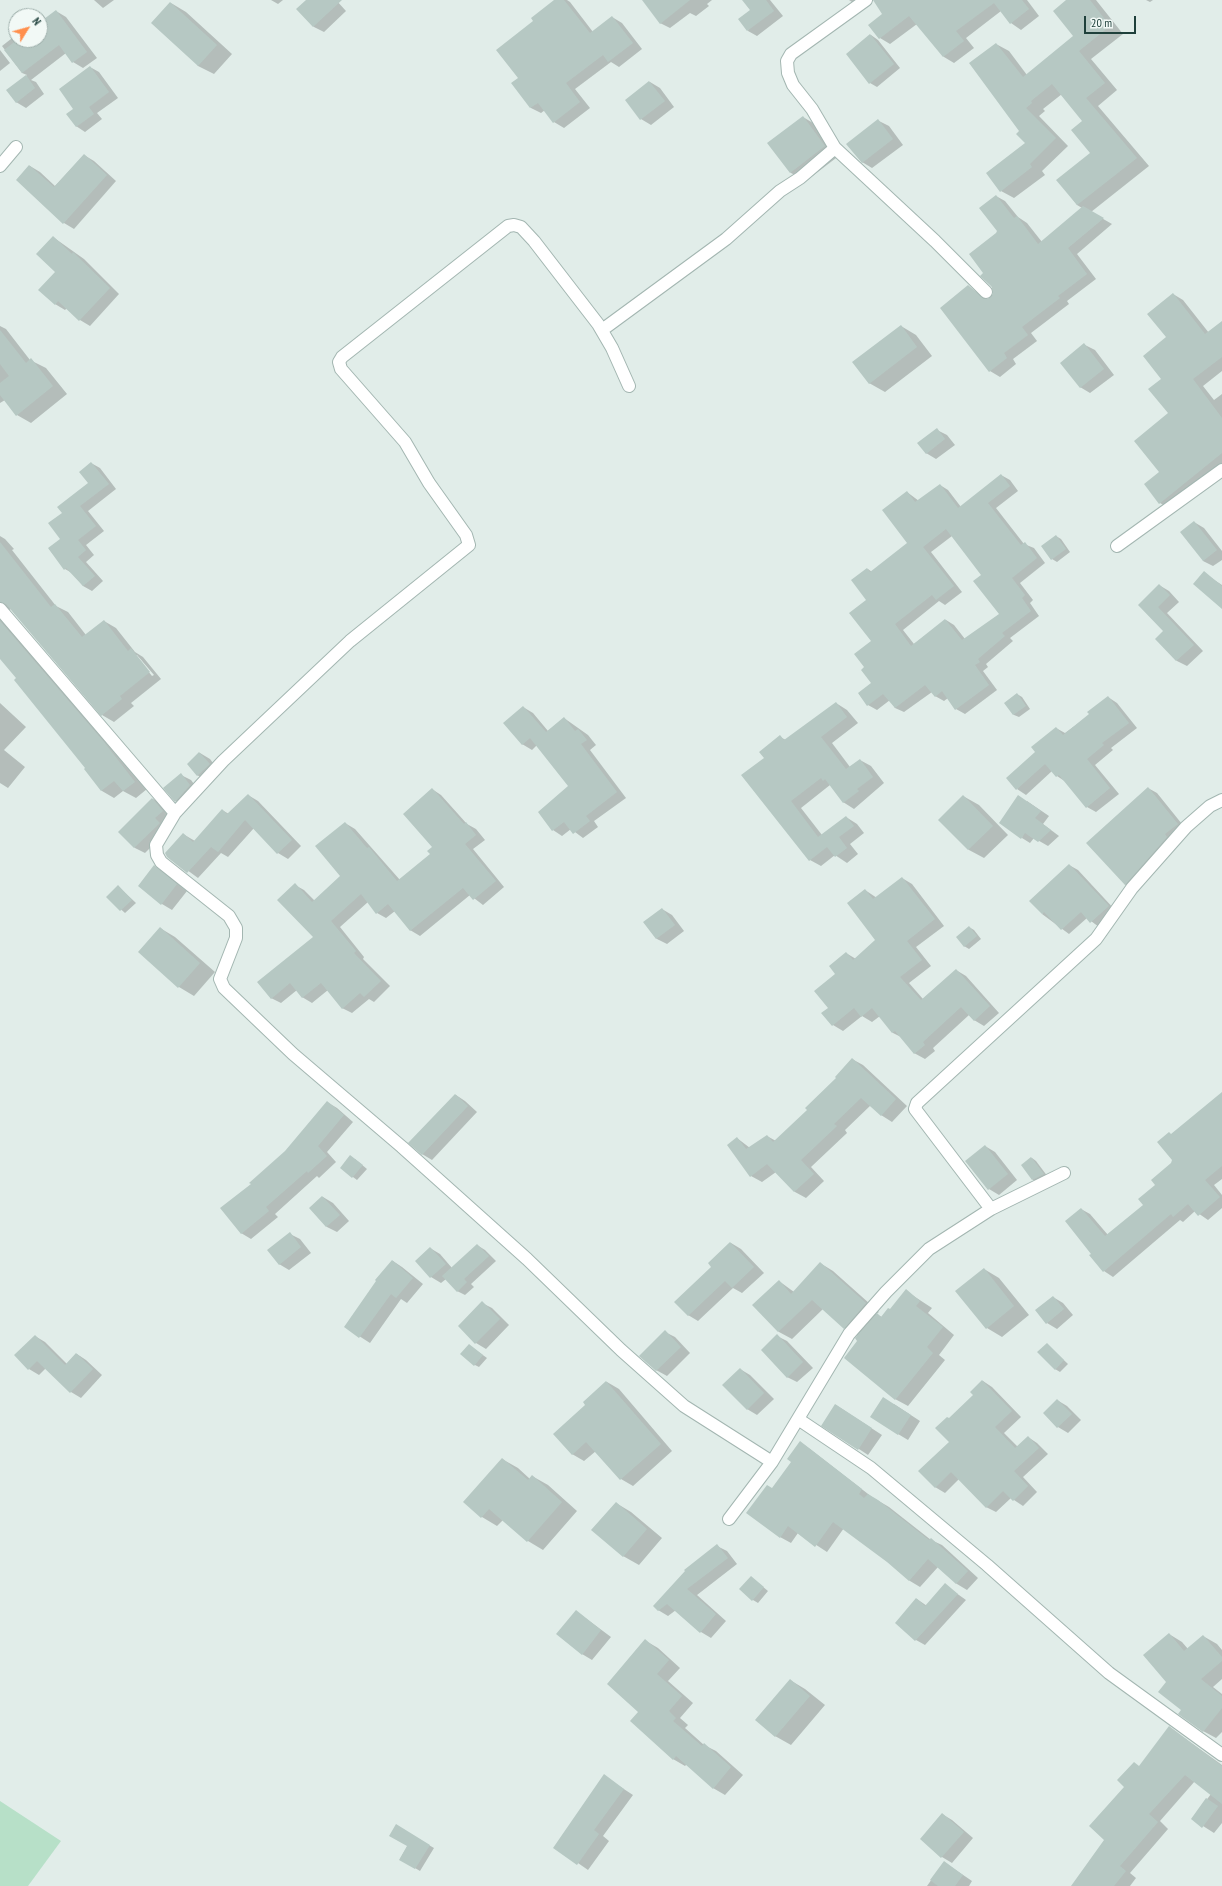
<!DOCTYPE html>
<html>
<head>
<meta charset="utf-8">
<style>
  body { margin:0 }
  #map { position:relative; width:1222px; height:1886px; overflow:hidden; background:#e1ede9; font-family:"PT Sans Narrow",sans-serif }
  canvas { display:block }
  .north { position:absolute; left:8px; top:8px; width:40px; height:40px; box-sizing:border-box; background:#f2f9f6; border:1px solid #9eafab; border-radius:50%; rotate:53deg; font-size:11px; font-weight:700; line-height:16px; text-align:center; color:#1f403b }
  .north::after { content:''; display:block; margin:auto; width:14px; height:18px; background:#ff8f4d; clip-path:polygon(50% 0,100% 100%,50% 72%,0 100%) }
  .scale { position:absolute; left:1084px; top:16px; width:52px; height:18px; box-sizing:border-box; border:2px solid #1f403b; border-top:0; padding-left:5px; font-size:12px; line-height:14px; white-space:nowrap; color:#1f403b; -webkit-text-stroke:3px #f2f9f6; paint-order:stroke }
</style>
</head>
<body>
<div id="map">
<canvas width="1222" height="1886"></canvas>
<div class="north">N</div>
<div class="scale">20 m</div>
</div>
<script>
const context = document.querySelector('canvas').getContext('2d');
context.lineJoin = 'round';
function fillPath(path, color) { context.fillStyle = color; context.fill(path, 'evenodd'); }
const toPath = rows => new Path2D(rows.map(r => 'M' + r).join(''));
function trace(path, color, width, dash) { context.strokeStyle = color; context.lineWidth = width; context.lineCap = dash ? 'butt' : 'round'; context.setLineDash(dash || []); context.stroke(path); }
const green = toPath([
  [0,1801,61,1841,28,1886,0,1886]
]);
const shadow = toPath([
  [94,0,114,0,103,8],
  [271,0,283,0,278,4],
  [308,0,336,0,346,11,324,32,314,27,298,9],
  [556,0,567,0,570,2,593,32,612,17,622,23,642,49,619,67,611,62,575,89,590,108,564,128,554,122,545,110,541,113,531,108,519,78],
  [643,0,712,0,707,4,709,6,696,16,690,13,670,28,660,23],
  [743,0,770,0,783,16,757,36,748,31,751,11],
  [849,0,873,0,861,8],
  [874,0,1027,0,1039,16,1021,30,1011,23,1001,11,966,38,974,48,954,63,944,57,917,24,890,44,880,38,883,14],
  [1068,0,1096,0,1123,34,1091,59,1117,90,1098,106,1149,166,1091,212,1112,224,1077,254,1096,279,1067,301,1069,304,1031,333,1037,341,1013,359,1016,364,1000,377,990,371,941,308,968,286,987,300,994,295,992,287,984,273,998,231,996,196,1005,201,1018,217,1027,223,1042,242,1082,208,1077,205,1058,180,1092,153,1084,121,1062,94,1043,109,1045,111,1039,116,1068,146,1042,171,1045,175,1014,198,1001,191,1026,143,1020,131,996,44,1009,51,1027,75,1074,36],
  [1146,0,1153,0,1150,2],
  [171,3,186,12,232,54,214,74,198,66],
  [56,11,66,17,97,58,83,68,73,62,66,53,31,80,36,82,44,94,26,108,16,102,8,90,27,75,22,73,2,46,16,35,16,40,40,40,40,24],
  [871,35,878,40,900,68,877,87,870,83],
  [0,50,10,63,0,71],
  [90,67,99,72,118,98,97,113,102,119,85,132,76,126,75,109],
  [650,82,660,88,674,107,651,125,641,119],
  [803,117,818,126,840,155,806,181,791,173,768,143],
  [879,121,889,126,903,145,872,168,862,162],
  [84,155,94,161,116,181,74,229,64,223,17,180,30,166,40,172,55,186],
  [53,237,84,259,119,294,90,326,80,320,67,308,65,310,55,304,57,272],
  [1173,294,1183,300,1209,333,1222,328,1222,371,1203,386,1214,400,1222,394,1222,467,1170,509,1160,503,1160,473,1169,414,1163,379],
  [0,326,6,329,30,360,46,368,67,394,31,423,17,415,5,400,0,403],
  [901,326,916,335,932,356,885,392,869,383],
  [1085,345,1095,350,1114,375,1090,393,1080,387],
  [937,430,947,435,955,445,936,459,926,453],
  [91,463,100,468,116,489,88,511,104,531,86,545,94,555,86,562,103,581,92,591,83,586,72,573,65,569,49,549,62,539,63,513,89,483],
  [1001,475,1010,480,1018,491,996,508,1024,544,1034,548,1045,563,1020,583,1033,600,1030,603,1039,616,1010,638,1013,641,986,664,988,667,983,671,997,690,965,714,956,709,948,698,944,701,935,696,932,692,904,712,895,708,890,700,877,710,868,705,859,694,873,683,866,667,872,641,868,600,868,569,872,572,908,544,907,492,919,501,940,485,948,490,961,507],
  [952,536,982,575,1000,614,965,639,954,625,946,620,914,644,903,630,939,601,945,605,962,592,931,552],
  [1194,522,1204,528,1222,551,1222,560,1213,566,1203,561],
  [0,536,5,539,14,549,12,550,56,606,68,612,86,635,104,621,116,628,135,652,143,657,161,679,131,703,134,706,114,722,102,715,11,609,5,613,147,789,136,798,123,791,114,798,102,791,85,769,87,768,18,678,0,658],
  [135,655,137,655,154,675,152,676],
  [1056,536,1061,539,1070,552,1057,562,1052,559],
  [1204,573,1222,585,1222,608],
  [1159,585,1169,591,1179,602,1167,613,1203,651,1187,666,1177,661,1156,639,1165,631,1139,605],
  [1017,694,1022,697,1030,709,1019,717,1014,715,1005,703],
  [1108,697,1117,703,1137,728,1111,748,1113,750,1095,765,1119,794,1096,812,1087,807,1066,782,1057,776,1052,771,1026,795,1017,789,1037,752,1056,728,1065,733,1091,714],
  [0,703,26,727,4,750,25,767,8,788,0,783],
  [836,703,847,710,858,723,832,743,850,767,860,760,871,766,884,783,854,809,843,802,830,785,801,808,822,835,846,817,857,824,864,833,850,844,858,854,847,863,835,855,821,866,810,860,765,758,780,737,786,740],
  [523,707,533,713,548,731,564,718,588,735,596,745,590,750,626,798,594,821,598,827,583,838,571,829,562,836,553,830,539,812,569,786,537,745,532,750,522,744],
  [200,753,210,759,219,771,207,781,197,775],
  [181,775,191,780,200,792,186,807,176,801],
  [1148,788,1157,793,1186,829,1134,889,1125,885],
  [432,789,441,795,467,824,476,829,485,840,473,849,504,887,483,905,470,895,420,936,410,930,395,911,386,918,377,913,368,902,340,927,364,957,363,959,390,986,374,1002,369,999,352,1013,342,1008,328,990,312,1003,302,997,297,990,281,1003,271,998,314,937,295,885,304,890,315,901,341,877,345,823,355,829,400,880,432,855,434,847],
  [248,795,258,801,301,846,288,859,278,853,254,828,228,857,221,853,198,878,168,856,183,834,195,841,222,810,229,814],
  [963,796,979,805,1008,835,984,858,969,850,939,820],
  [153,799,163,805,173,817,169,829,145,853,135,848,120,832],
  [1027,801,1049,816,1043,824,1059,836,1048,846,1034,838,1030,843,1022,838],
  [1069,865,1078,870,1116,911,1099,927,1087,918,1069,934,1042,914],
  [155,867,165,872,187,891,172,910,162,904],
  [902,878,912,884,944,926,916,947,931,966,909,983,923,999,956,970,966,976,999,1013,984,1026,974,1020,969,1015,933,1048,935,1051,925,1059,914,1053,901,1037,893,1033,880,1016,872,1022,862,1016,843,1031,833,1025,829,1008,837,974,846,953,856,959,877,940,865,890,877,898],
  [118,886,136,903,125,913,107,897],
  [662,909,672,915,684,931,667,944,657,939,645,922],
  [969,927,974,930,981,939,969,949,964,946],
  [160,928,175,937,215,972,194,996,179,987,139,952],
  [852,1059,863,1065,907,1106,892,1122,881,1115,871,1105,845,1130,847,1133,811,1167,824,1181,806,1198,795,1192,776,1172,762,1182,751,1176,737,1138,750,1148,767,1136,776,1141,808,1110,838,1078],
  [456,1095,465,1101,477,1112,432,1160,422,1154],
  [1222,1098,1222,1179,1214,1185,1222,1195,1222,1208,1208,1220,1195,1211,1183,1222,1180,1220,1113,1277,1104,1271,1093,1254,1081,1209,1090,1214,1108,1235,1145,1205,1172,1164,1174,1160,1172,1135],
  [327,1102,337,1108,353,1122,327,1152,336,1162,319,1178,317,1176,275,1214,278,1217,251,1239,241,1233,252,1185,285,1152],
  [985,1146,995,1152,1017,1180,999,1195,989,1189],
  [1032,1158,1036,1161,1048,1177,1038,1182,1033,1180],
  [355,1159,367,1169,357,1180,341,1168],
  [323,1197,333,1203,349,1221,337,1232,327,1227,310,1208],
  [290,1234,300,1239,311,1253,289,1270,279,1264],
  [731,1243,741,1249,764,1273,742,1293,733,1288,698,1321,688,1315,712,1267],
  [477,1245,485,1250,496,1261,471,1284,474,1287,465,1295,457,1291,446,1279,441,1283,431,1277,416,1261,430,1248,440,1254,452,1268],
  [393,1261,402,1267,423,1284,407,1303,401,1299,370,1343,345,1327],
  [820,1263,833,1271,879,1312,876,1314,882,1317,891,1310,906,1291,932,1308,928,1313,954,1335,939,1355,945,1360,908,1406,895,1399,859,1341,858,1336,844,1328,823,1309,792,1339,779,1332,754,1305,779,1281,794,1292],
  [984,1269,999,1278,1029,1315,1002,1337,987,1328],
  [1053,1297,1063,1303,1073,1315,1057,1329,1047,1323],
  [482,1303,492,1308,509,1325,486,1349,476,1343,459,1326],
  [665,1332,675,1337,690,1353,667,1376,656,1370],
  [35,1336,45,1342,67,1364,77,1354,86,1360,102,1375,81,1398,71,1392,46,1368,39,1375,29,1369],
  [777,1336,787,1341,813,1368,797,1382,787,1377],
  [1047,1344,1068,1364,1060,1372,1055,1369],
  [469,1345,487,1358,479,1367,475,1365],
  [740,1369,750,1375,774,1399,757,1415,747,1409],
  [983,1381,992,1387,1021,1417,1004,1433,1018,1447,1028,1437,1037,1443,1048,1454,1023,1477,1037,1492,1023,1506,1011,1498,996,1512,986,1507,959,1479,945,1493,935,1487,950,1442,950,1419,974,1395],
  [607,1382,619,1389,672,1451,633,1486,621,1479,596,1451,584,1461,572,1454,586,1405],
  [1057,1400,1067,1406,1081,1420,1068,1433,1058,1427],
  [894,1404,920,1421,908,1440,898,1434],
  [836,1405,882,1435,868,1455,823,1425],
  [800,1442,810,1449,872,1497,889,1507,931,1540,942,1545,978,1578,967,1590,957,1584,938,1567,920,1587,910,1581,887,1561,844,1528,827,1552,798,1533,791,1543,780,1537,773,1489,793,1461],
  [502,1459,518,1468,530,1479,532,1476,548,1485,577,1511,543,1550,528,1541,503,1520,497,1526,482,1517,465,1502],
  [616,1503,631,1512,662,1538,639,1565,623,1556],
  [717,1546,727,1551,737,1564,697,1595,726,1621,711,1638,701,1632,676,1610,668,1616,658,1610],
  [751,1577,768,1591,758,1603,753,1600],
  [945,1585,966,1600,925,1645,916,1640,896,1623,917,1599,927,1606],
  [576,1611,611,1637,592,1660,582,1654],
  [1169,1634,1182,1642,1188,1649,1203,1636,1217,1644,1222,1650,1222,1679,1213,1687,1222,1694,1222,1732,1216,1738,1203,1731,1182,1710,1167,1682],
  [646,1641,658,1648,680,1668,668,1681,693,1703,680,1718,688,1725,685,1728,704,1745,716,1751,743,1775,725,1795,713,1788,687,1764,685,1766,673,1759,640,1711],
  [790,1680,805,1689,825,1705,791,1745,775,1736],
  [1169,1727,1222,1765,1222,1823,1214,1833,1192,1819,1211,1794,1195,1781,1160,1821,1168,1829,1130,1873,1136,1878,1130,1886,1072,1886,1105,1840,1126,1787],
  [604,1776,633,1795,603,1836,609,1841,588,1870,555,1847],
  [942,1814,952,1820,973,1838,952,1863,942,1857],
  [396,1826,434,1848,420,1871,400,1859,408,1845],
  [944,1862,972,1881,969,1886,927,1886]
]);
const building = toPath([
  [306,0,342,0,313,27,296,9],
  [554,0,564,0,590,33,612,16,633,43,608,62,603,55,566,83,580,102,553,123,538,103,530,108,511,83,518,78,496,50,533,21,531,18],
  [642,0,690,0,660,24],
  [742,0,766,0,774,11,747,31,738,19,750,10],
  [873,0,1022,0,1029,9,1010,24,994,3,956,31,964,41,943,57,909,16,879,39,868,25,882,14],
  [1066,0,1090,0,1110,26,1079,51,1105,83,1086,98,1137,158,1077,205,1056,180,1090,153,1071,130,1082,121,1052,84,1031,101,1032,103,1026,108,1056,138,1030,164,1032,167,1000,192,986,173,1025,143,1016,134,1019,131,969,63,996,43,1023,77,1073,36,1053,11],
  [170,2,217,45,198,66,151,23],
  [56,10,87,52,72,63,59,45,22,73,4,50,17,40,40,40,40,22],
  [870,34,894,64,869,84,846,54],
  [90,66,109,92,89,107,94,114,76,127,66,114,73,109,59,89],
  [26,75,35,88,16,103,6,90],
  [649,81,665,101,640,120,625,100],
  [803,116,825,146,790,173,767,143],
  [878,119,893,139,862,163,846,144],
  [84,154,107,175,63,224,16,180,29,165,54,187],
  [996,195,1014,218,1017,216,1038,244,1083,206,1104,218,1068,248,1087,274,1058,296,1060,298,1022,327,1028,335,1004,353,1007,358,989,372,940,308,968,285,984,299,988,299,993,294,992,287,980,276,983,273,969,254,996,233,997,231,979,208],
  [53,236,72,254,73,252,110,288,79,321,58,301,55,305,38,290,55,272,36,254],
  [1173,293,1205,334,1222,321,1222,357,1193,379,1222,418,1222,453,1159,504,1144,484,1159,472,1134,441,1168,413,1148,389,1161,379,1143,356,1166,337,1147,314],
  [901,325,917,347,869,384,852,362],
  [0,330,26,363,31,358,53,386,16,416,0,395,0,383,9,376,0,364],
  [1084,343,1104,369,1080,388,1060,363],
  [937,428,945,439,926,454,917,443],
  [91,462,109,484,80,506,96,526,78,540,86,550,78,557,95,576,83,586,66,568,64,570,48,548,60,539,48,523,62,513,57,507,88,483,79,472],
  [1001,474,1010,486,988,503,1021,545,1025,542,1037,558,1012,578,1025,595,1022,598,1031,611,1002,633,1005,636,978,659,980,662,975,665,989,685,955,710,942,691,935,697,925,685,895,708,883,694,867,706,858,693,871,683,861,670,864,667,854,654,871,641,849,613,866,600,851,580,867,568,870,572,907,543,882,510,907,491,915,502,940,484,958,508],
  [946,529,981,575,973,581,999,614,962,640,945,619,911,646,895,624,932,595,936,600,954,586,923,547],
  [1194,521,1217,550,1203,561,1180,532],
  [1056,535,1066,549,1051,560,1041,546],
  [0,542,51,607,55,604,82,637,104,620,128,651,131,648,150,672,120,696,122,699,101,716,6,604,0,602],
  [1204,571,1222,586,1222,609,1193,584],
  [1159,584,1170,595,1158,607,1194,645,1176,661,1155,639,1163,631,1138,605],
  [0,621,104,742,135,782,123,791,114,781,101,791,84,769,85,768,14,680,16,678,0,659],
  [1017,693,1026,706,1013,715,1004,703],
  [1108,696,1129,723,1102,743,1104,745,1087,759,1110,788,1086,808,1059,775,1056,777,1045,764,1016,790,1006,778,1035,752,1031,747,1056,727,1063,735,1089,714,1087,712],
  [836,702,847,717,821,737,846,769,860,759,873,777,857,789,859,791,843,803,825,779,823,781,821,778,791,801,818,837,846,816,854,826,839,837,847,848,835,857,827,847,809,861,741,775,764,758,759,752,780,735,784,740],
  [523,706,546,732,564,717,575,731,578,729,587,740,581,744,617,792,586,816,590,821,573,834,564,822,552,831,538,812,568,786,530,738,522,745,503,723],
  [199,752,210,764,197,776,187,764],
  [181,773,190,785,175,802,163,788],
  [1148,787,1178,824,1165,834,1167,837,1125,885,1086,843],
  [432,788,464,824,466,822,476,835,465,844,496,881,473,900,463,888,410,931,388,904,376,914,361,894,331,921,356,951,354,953,381,981,364,997,360,993,342,1009,321,983,302,998,290,983,271,999,257,982,313,937,277,900,295,883,312,902,340,876,315,846,345,822,367,848,369,847,397,881,430,854,427,851,432,847,403,814],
  [248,794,292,840,277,854,245,820,218,852,211,847,187,873,167,857,165,853,183,833,193,842,222,809,227,814],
  [963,795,993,826,968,850,938,820],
  [1018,795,1041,811,1035,818,1051,830,1038,842,1025,833,1021,839,999,823],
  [152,798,163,811,155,818,160,823,134,848,118,832],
  [1069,864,1109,906,1090,923,1081,912,1061,930,1044,912,1042,914,1029,901],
  [154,865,177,884,161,905,138,886],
  [902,877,935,919,907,941,922,960,900,977,921,1000,956,969,990,1006,974,1021,961,1007,923,1042,925,1045,914,1054,895,1031,892,1033,872,1008,861,1017,854,1008,832,1026,821,1013,828,1008,814,991,835,974,829,966,846,952,853,960,875,940,847,903,865,889,873,899],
  [118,885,132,900,120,911,106,897],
  [662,908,675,925,656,939,643,922],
  [969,926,977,936,964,947,956,937],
  [160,927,200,963,178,988,138,952],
  [852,1058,896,1099,881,1116,861,1098,834,1124,837,1126,801,1160,814,1174,794,1192,767,1164,750,1177,727,1145,737,1137,746,1149,767,1135,773,1142,807,1110,805,1108,836,1078,835,1077],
  [1222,1092,1222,1166,1205,1180,1220,1197,1198,1216,1188,1204,1173,1217,1171,1214,1103,1272,1089,1255,1091,1254,1065,1221,1081,1208,1105,1236,1143,1205,1138,1199,1155,1185,1151,1180,1171,1163,1172,1160,1157,1142,1169,1132,1171,1134],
  [455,1094,468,1106,422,1155,408,1143],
  [327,1101,344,1115,318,1146,327,1156,308,1173,307,1171,266,1207,269,1211,241,1234,220,1208,251,1184,249,1183,285,1151],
  [985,1145,1008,1174,988,1190,965,1161],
  [350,1155,363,1165,352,1178,340,1168],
  [1031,1157,1044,1174,1032,1180,1021,1165],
  [322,1196,340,1215,326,1227,309,1208],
  [290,1232,301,1247,279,1265,267,1250],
  [730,1242,754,1267,732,1288,725,1281,688,1316,674,1302,711,1267,708,1263],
  [477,1244,489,1256,464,1279,467,1282,457,1292,442,1276],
  [430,1247,446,1264,430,1278,415,1261],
  [392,1260,413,1278,396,1298,391,1294,359,1338,344,1327,376,1281,375,1280],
  [820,1262,866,1303,844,1329,812,1300,778,1332,752,1305,779,1280,791,1294],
  [984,1268,1014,1306,986,1329,955,1291],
  [906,1289,920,1301,916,1306,943,1327,927,1347,933,1353,895,1400,844,1358,857,1341,855,1338,877,1313,881,1317,888,1308,890,1309],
  [1053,1296,1064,1309,1046,1324,1035,1310],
  [482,1301,500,1319,475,1344,458,1326],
  [665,1330,681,1347,656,1371,639,1356],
  [777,1334,803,1362,787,1378,761,1350],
  [35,1335,65,1365,76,1353,93,1369,70,1393,37,1361,28,1370,14,1355],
  [1047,1343,1064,1360,1055,1370,1037,1352],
  [469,1344,483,1355,474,1366,460,1354],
  [740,1368,764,1393,747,1410,722,1385],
  [982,1380,1012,1411,995,1427,1015,1448,1028,1436,1039,1448,1014,1471,1028,1486,1013,1501,1003,1491,986,1508,951,1472,935,1488,918,1471,949,1442,935,1428,947,1417,949,1418,973,1395,970,1392],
  [606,1381,661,1444,620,1480,586,1442,572,1455,553,1434,585,1405,583,1402],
  [883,1397,911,1415,898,1435,870,1417],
  [1057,1399,1072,1414,1057,1428,1043,1413],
  [835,1404,872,1428,858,1450,821,1426],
  [800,1441,862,1489,859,1494,864,1498,868,1494,878,1500,929,1540,931,1538,968,1571,956,1584,928,1559,909,1581,887,1562,833,1522,815,1547,788,1526,780,1538,746,1513,767,1485,772,1488,791,1462,787,1459],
  [502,1458,528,1480,532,1475,562,1502,527,1542,489,1509,481,1518,463,1502],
  [616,1502,647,1529,623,1557,591,1530],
  [717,1544,728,1558,687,1589,716,1614,700,1633,667,1604,658,1611,653,1606,685,1571,684,1570],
  [751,1576,764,1587,752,1601,739,1589],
  [945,1583,958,1594,915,1641,895,1623,916,1598,925,1606],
  [576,1610,601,1630,582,1655,556,1634],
  [1169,1633,1184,1651,1203,1635,1222,1657,1222,1661,1201,1679,1222,1696,1222,1708,1203,1732,1178,1714,1181,1710,1158,1692,1166,1682,1143,1655],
  [645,1639,669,1660,657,1674,682,1696,669,1711,676,1718,673,1721,702,1746,704,1743,731,1767,713,1789,676,1756,673,1760,630,1721,638,1712,607,1684],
  [790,1679,810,1696,775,1737,755,1720],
  [1169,1726,1222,1766,1222,1804,1185,1775,1149,1814,1158,1822,1120,1866,1126,1871,1114,1886,1071,1886,1104,1840,1089,1826,1124,1787,1117,1780,1134,1762,1139,1766],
  [604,1774,624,1789,594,1830,599,1834,577,1865,553,1848],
  [1206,1798,1218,1806,1202,1828,1191,1819],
  [942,1813,964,1832,941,1858,920,1839],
  [396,1824,430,1845,415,1869,399,1860,407,1846,389,1836],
  [944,1861,963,1875,955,1886,938,1886,930,1880]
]);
const minor = toPath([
  [866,0,791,54,787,61,788,73,793,85,812,109,835,148,935,241,986,292],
  [0,166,16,147],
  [602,330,726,239,780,191,800,178,835,148],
  [629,386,612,348,598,324,534,241,521,227,514,225,508,226,342,357,339,362,341,369,405,442,429,483,466,535,469,545,350,641,223,761,175,813,156,845,157,855,161,862,229,916,236,928,236,938,220,979,224,988,293,1054,402,1147,527,1259,621,1350,684,1406,772,1462],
  [1117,546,1222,470],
  [0,609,175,813],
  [991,1209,915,1109,917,1103,1096,939,1132,888,1186,827,1210,806,1222,800],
  [798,1419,871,1468,987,1565,1109,1673,1222,1755],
  [729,1519,772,1462,849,1334,886,1292,929,1249,991,1209,1064,1173]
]);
fillPath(green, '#b7e0c8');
fillPath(shadow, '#0003');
fillPath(building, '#b6c8c3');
trace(minor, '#a3b6b1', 14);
trace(minor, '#fff', 12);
</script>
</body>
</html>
